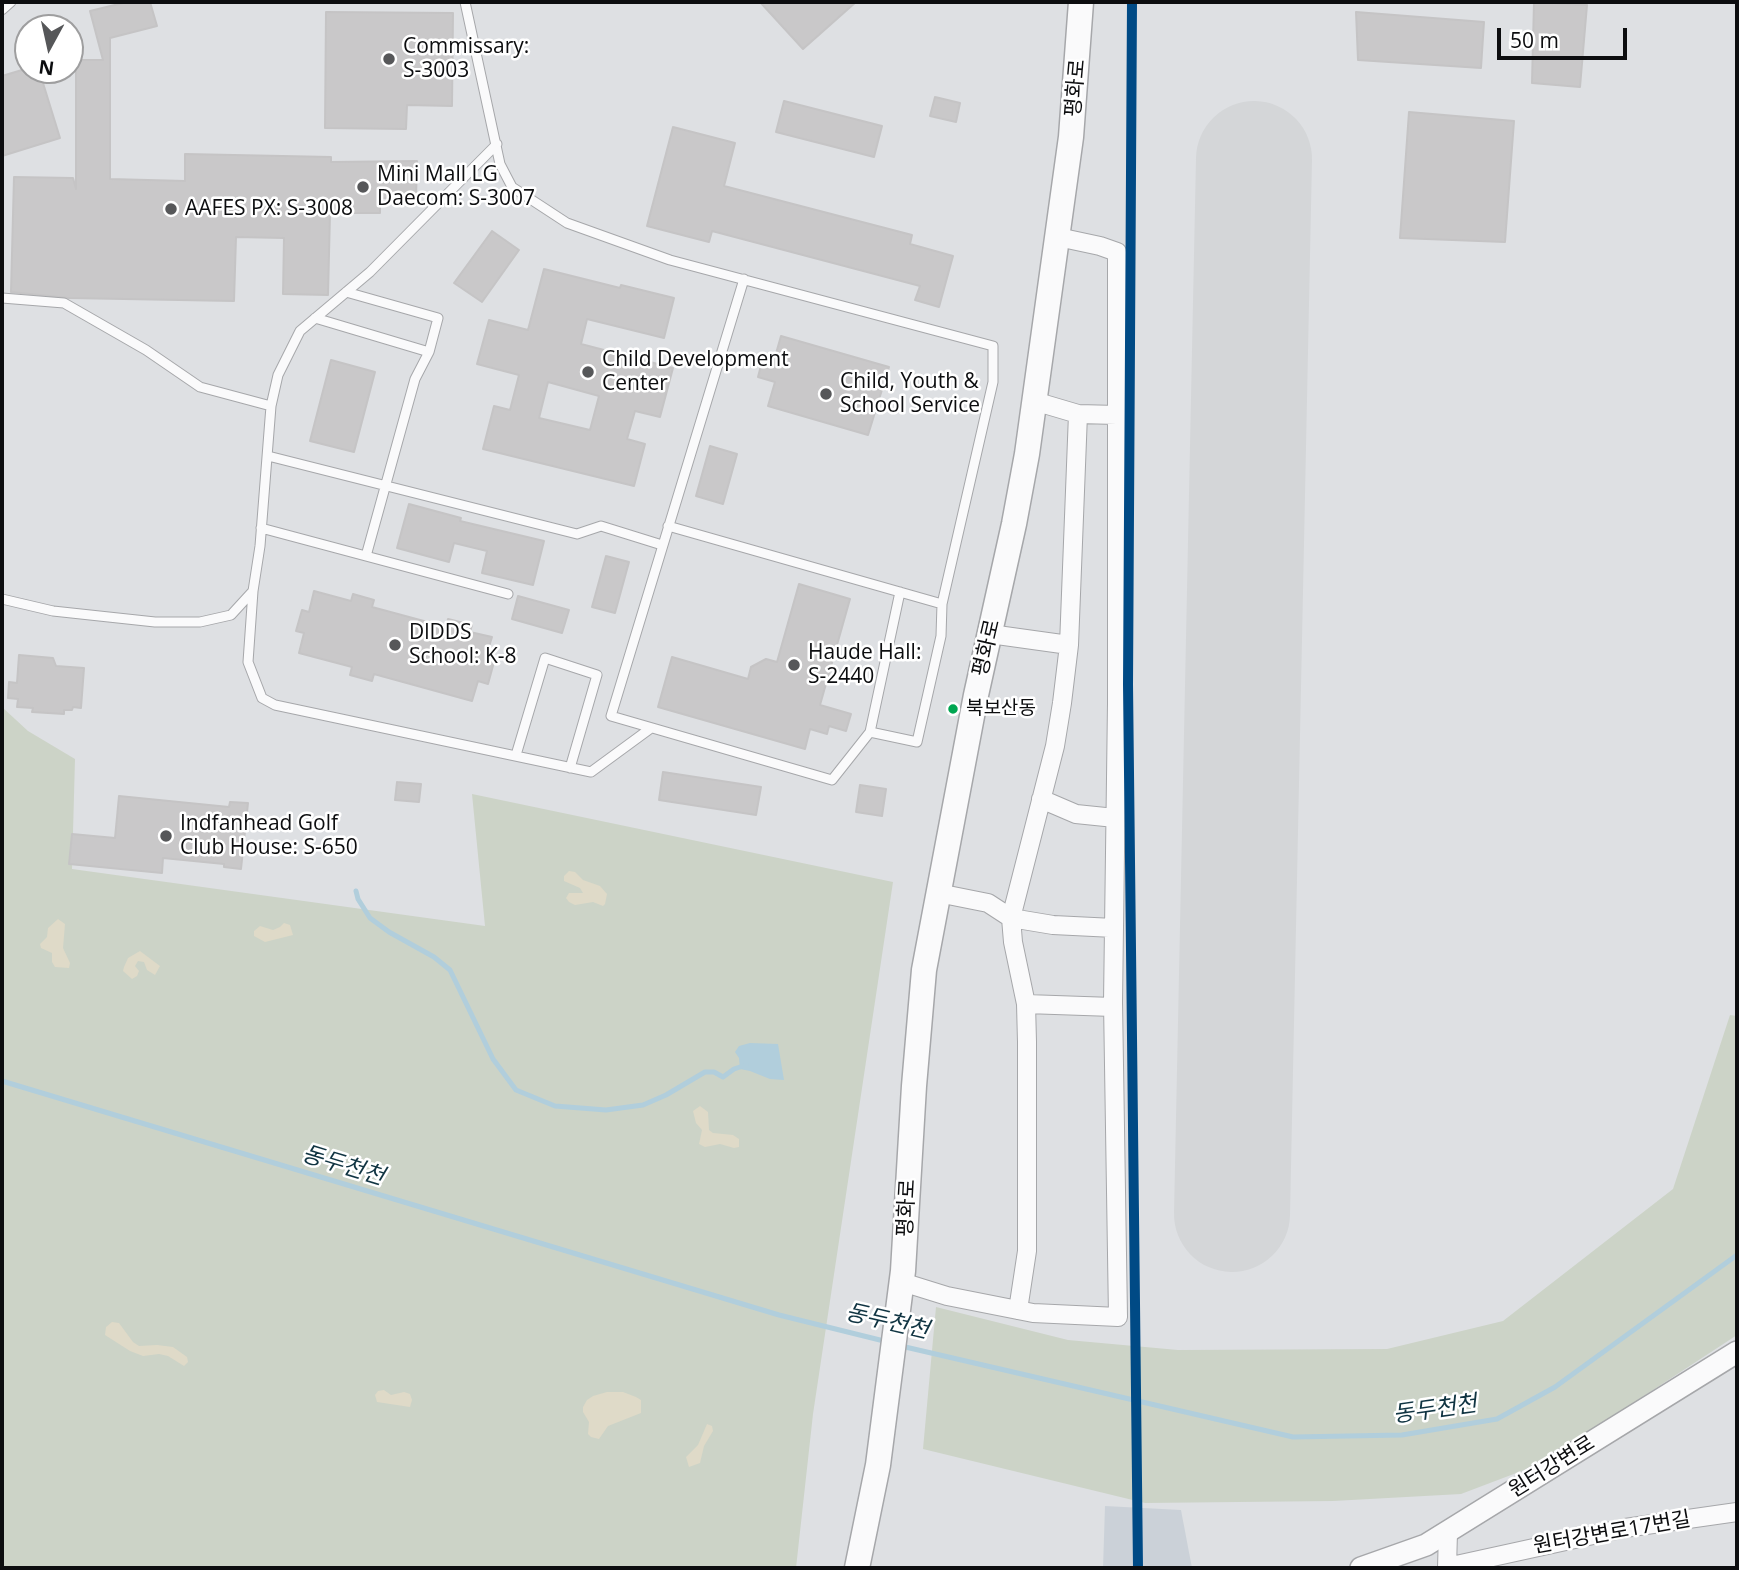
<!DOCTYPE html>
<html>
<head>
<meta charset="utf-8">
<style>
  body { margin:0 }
  #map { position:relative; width:1739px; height:1570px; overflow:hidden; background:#dee0e3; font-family:"Open Sans",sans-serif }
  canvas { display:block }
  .frame { position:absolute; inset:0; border:4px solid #0c0d0f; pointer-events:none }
  .north { position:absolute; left:14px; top:14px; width:70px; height:70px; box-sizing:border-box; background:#fff; border:2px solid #9e9e9f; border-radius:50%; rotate:188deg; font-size:19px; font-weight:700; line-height:28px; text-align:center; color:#0c0d0f }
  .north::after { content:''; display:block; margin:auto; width:24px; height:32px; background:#565759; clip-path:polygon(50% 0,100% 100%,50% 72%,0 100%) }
  .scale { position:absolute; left:1497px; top:28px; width:130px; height:32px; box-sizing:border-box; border:4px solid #0c0d0f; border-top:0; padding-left:9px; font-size:21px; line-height:24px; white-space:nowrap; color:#0c0d0f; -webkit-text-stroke:5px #fff; paint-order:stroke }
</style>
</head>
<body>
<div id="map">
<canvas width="1739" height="1570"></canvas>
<div class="frame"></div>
<div class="north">N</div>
<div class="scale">50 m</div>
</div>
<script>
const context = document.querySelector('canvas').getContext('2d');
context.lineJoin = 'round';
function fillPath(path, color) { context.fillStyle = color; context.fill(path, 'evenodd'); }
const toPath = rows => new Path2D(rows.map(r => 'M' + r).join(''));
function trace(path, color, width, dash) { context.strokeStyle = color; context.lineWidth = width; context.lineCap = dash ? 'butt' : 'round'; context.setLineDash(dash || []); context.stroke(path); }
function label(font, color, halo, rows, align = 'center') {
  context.font = font + ' "Open Sans","Noto Sans KR",sans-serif'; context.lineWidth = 5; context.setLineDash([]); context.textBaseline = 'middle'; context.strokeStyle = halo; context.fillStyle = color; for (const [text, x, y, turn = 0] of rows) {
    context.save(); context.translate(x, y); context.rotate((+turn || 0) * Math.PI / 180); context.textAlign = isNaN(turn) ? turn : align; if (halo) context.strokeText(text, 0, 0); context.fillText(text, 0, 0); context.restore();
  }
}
const built = toPath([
  [1105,1506,1181,1510,1192,1568,1103,1568]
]);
const green = toPath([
  [2,707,28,731,75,759,72,869,485,926,472,794,893,882,813,1414,796,1568,2,1568],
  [1730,1015,1737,1016,1737,1335,1540,1464,1461,1494,1333,1501,1145,1503,923,1449,936,1307,1068,1340,1178,1350,1387,1349,1503,1321,1673,1189]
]);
const sand = toPath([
  [569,871,575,872,583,880,600,886,607,894,605,904,603,906,593,902,575,905,569,902,566,898,569,893,583,893,580,888,564,881,564,876],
  [58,919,65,924,63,948,70,963,69,968,55,967,52,962,52,953,41,948,40,944,47,937,48,928],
  [284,923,290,925,293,935,265,942,254,936,254,931,260,926,273,930,280,927],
  [140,951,160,966,155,975,147,970,144,962,138,961,135,966,139,971,137,976,132,979,123,971,124,967,128,958],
  [700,1106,708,1112,709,1130,713,1133,733,1135,739,1139,739,1147,734,1148,720,1144,705,1147,699,1144,702,1130,696,1123,693,1111],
  [112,1322,119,1323,133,1342,139,1346,157,1345,173,1347,187,1357,188,1362,184,1366,168,1356,159,1354,143,1356,130,1351,105,1335,106,1327],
  [384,1390,391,1395,404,1392,410,1394,412,1400,410,1407,377,1402,375,1395,378,1391],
  [607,1392,623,1392,636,1397,641,1400,641,1413,608,1426,599,1439,591,1437,588,1434,589,1422,583,1412,583,1407,587,1400,593,1396],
  [707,1424,712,1426,713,1431,704,1446,700,1463,689,1467,686,1457,698,1445]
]);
const water = toPath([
  [750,1043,778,1044,784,1080,770,1079,750,1071,740,1069,739,1058,735,1052,739,1046]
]);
const stream = toPath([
  [356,891,358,899,370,918,389,932,434,957,450,970,493,1059,516,1090,555,1106,606,1110,643,1105,666,1095,705,1072,714,1072,723,1077,734,1069,746,1065],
  [2,1081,779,1315,888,1342],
  [901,1346,1293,1437,1402,1435,1497,1419,1555,1387,1737,1255]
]);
const runway = toPath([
  [1232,1214,1254,159]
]);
const building = toPath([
  [127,2,150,2,157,26,110,38,110,179,185,181,185,154,331,157,331,162,417,161,416,198,380,198,380,213,330,213,328,295,283,294,284,238,236,237,234,301,69,298,11,292,14,177,73,178,76,189,76,60,103,60,90,11,127,2],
  [760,2,856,2,803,49,760,2],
  [1534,2,1587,5,1580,87,1532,83,1534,2],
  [326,12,453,13,452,106,407,105,406,129,325,128,326,12],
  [1356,12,1484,22,1481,68,1358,60,1356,12],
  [22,70,39,70,60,138,2,156,2,76,22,70],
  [935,97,960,103,956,122,930,116,935,97],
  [784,101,882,126,874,157,776,132,784,101],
  [1409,112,1514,121,1505,242,1400,238,1409,112],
  [673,127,735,143,724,186,912,235,910,244,953,256,939,307,915,300,920,286,712,231,709,242,647,226,673,127],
  [492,231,519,250,482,302,454,283,492,231],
  [544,269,620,288,621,285,674,298,664,338,587,319,581,344,673,368,660,417,635,411,627,439,645,444,634,486,483,449,494,406,510,410,519,375,477,364,489,320,528,330,544,269],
  [548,382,599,396,590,430,539,418,548,382],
  [781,336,889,367,868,435,768,406,775,382,758,377,764,354,775,357,781,336],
  [331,360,375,372,354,452,310,441,331,360],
  [710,446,737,454,723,504,696,496,710,446],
  [409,504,461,518,460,521,544,541,533,585,482,573,487,551,454,543,449,562,397,548,409,504],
  [606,556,629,562,615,613,592,607,606,556],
  [799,584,850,599,820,705,851,714,846,731,829,726,827,734,810,729,805,749,658,707,672,657,748,679,751,667,766,659,777,662,799,584],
  [314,591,351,601,353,594,374,600,372,607,446,627,448,619,472,625,470,632,492,637,485,660,494,662,488,684,478,681,472,701,374,674,372,681,350,675,352,667,299,653,304,633,296,631,302,610,309,612,314,591],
  [518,596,569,610,562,633,512,619,518,596],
  [19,655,53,658,56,666,84,668,81,708,73,707,72,710,64,710,64,714,32,712,33,708,17,707,18,699,8,698,9,682,17,683,19,655],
  [663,772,761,787,756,815,659,800,663,772],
  [397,782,421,784,419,802,395,800,397,782],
  [860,785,886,789,882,816,856,812,860,785],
  [119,796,229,807,230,802,248,803,241,869,224,867,224,864,163,858,162,873,69,864,72,834,115,838,119,796]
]);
const service = toPath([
  [465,2,500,164,512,187,567,223,670,260,993,346,993,382,942,604,941,636,917,742,870,732,900,592],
  [2,10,11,2],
  [744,279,611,716,832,780,870,732],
  [2,298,64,303,146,350,200,387,271,406],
  [315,318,429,352,438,318,346,292],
  [268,456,577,534,601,526,662,545],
  [668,526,942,604],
  [261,528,508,594],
  [366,556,415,379,429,352],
  [253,591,248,662,262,698,275,705,591,772,651,728],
  [2,599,53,611,155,622,200,622,231,615,253,591,260,546,271,406,278,375,300,331,370,272,497,144],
  [516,755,545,658,597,675,570,768]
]);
const minor = toPath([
  [1034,401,1078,414,1117,415],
  [990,634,1069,645],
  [1041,799,1076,814,1115,818],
  [938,893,988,903,1011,918,1053,925,1114,928],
  [1026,1004,1113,1007],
  [902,1282,947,1296,1033,1313,1118,1317,1113,1002,1117,703,1117,252,1100,246,1058,237],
  [1018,1310,1027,1251,1027,1042,1026,1004,1013,942,1011,918,1055,746,1062,703,1069,645,1078,414],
  [1447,1567,1625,1528,1737,1512],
  [1447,1568,1448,1532]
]);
const tertiary = toPath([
  [1361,1568,1426,1545,1737,1352]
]);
const secondary = toPath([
  [857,1568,878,1465,903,1271,914,1086,924,970,976,695,1014,524,1027,454,1071,137,1081,2]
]);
const metro1 = toPath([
  [1132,2,1128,684,1138,1568]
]);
const markers = [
  [389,59,7,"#565759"],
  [363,187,7,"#565759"],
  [171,209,7,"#565759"],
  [588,372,7,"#565759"],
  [826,394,7,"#565759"],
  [395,645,7,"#565759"],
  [794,665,7,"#565759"],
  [953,709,6,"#00a651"],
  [166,836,7,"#565759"]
];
const busNames = [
  ["북보산동",966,709]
];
const poiNames = [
  ["Commissary:",403,47],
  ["S-3003",403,71],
  ["Mini Mall LG",377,175],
  ["Daecom: S-3007",377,199],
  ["AAFES PX: S-3008",185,209],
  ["Child Development",602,360],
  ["Center",602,384],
  ["Child, Youth &",840,382],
  ["School Service",840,406],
  ["DlDDS",409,633],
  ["School: K-8",409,657],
  ["Haude Hall:",808,653],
  ["S-2440",808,677],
  ["Indfanhead Golf",180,824],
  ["Club House: S-650",180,848]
];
const streetNames = [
  ["평화로",1076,88,-85],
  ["평화로",987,648,-77],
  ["평화로",907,1208,-87],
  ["원터강변로",1552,1467,-32],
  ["원터강변로17번길",1612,1533,-10]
];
const waterNames = [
  ["동두천천",343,1166,17],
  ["동두천천",887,1322,13],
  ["동두천천",1435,1410,-8]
];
fillPath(built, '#cbd1d8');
fillPath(green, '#ccd3c7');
fillPath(sand, '#dfdac8');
fillPath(water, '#b1cedc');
trace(stream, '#b1cedc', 5);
trace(runway, '#d4d6d8', 116);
fillPath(building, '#c9c8c9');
trace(building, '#c5c4c5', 2);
trace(service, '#a6a7aa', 11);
trace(minor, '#a6a7aa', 20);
trace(tertiary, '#a6a7aa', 24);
trace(secondary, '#a6a7aa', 27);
trace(service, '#fafafb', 9);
trace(minor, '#fafafb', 18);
trace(tertiary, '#fafafb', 21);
trace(secondary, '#fafafb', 24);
trace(metro1, '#004a85', 10);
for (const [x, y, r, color] of markers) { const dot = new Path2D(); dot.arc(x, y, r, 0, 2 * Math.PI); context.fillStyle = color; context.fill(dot); trace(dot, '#fff', 2.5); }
label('19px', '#0c0d0f', '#fff', busNames, 'left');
label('21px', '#0c0d0f', '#fff', poiNames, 'left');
label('21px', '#0c0d0f', '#fff', streetNames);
label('italic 23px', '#103442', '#fff', waterNames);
</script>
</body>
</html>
